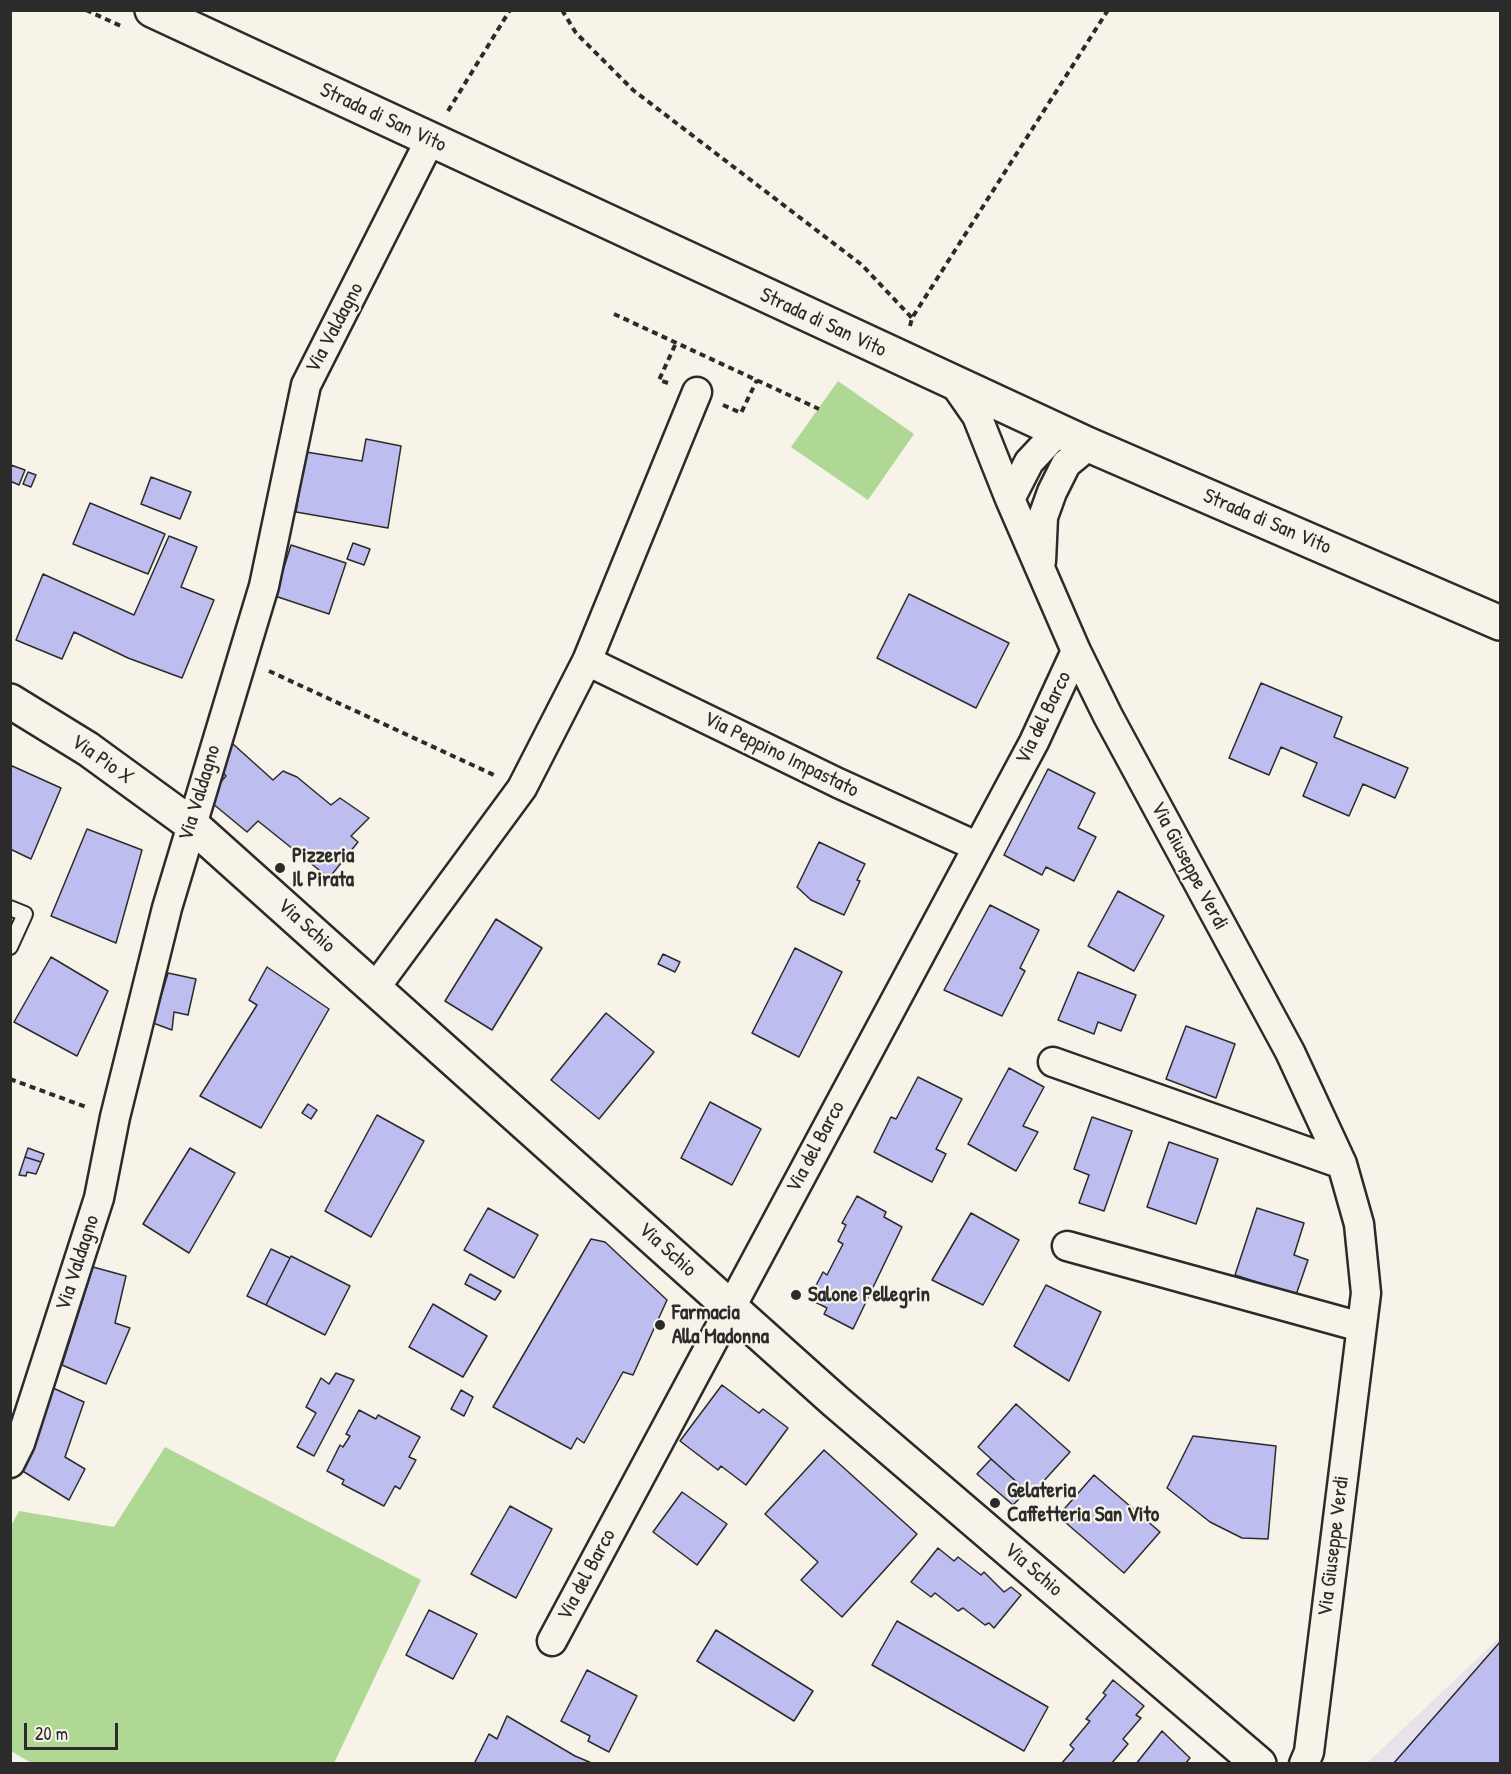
<!DOCTYPE html>
<html>
<head>
<meta charset="utf-8">
<style>
  body { margin:0 }
  #map { position:relative; width:1511px; height:1774px; overflow:hidden; background:#f7f3e8; font-family:"Patrick Hand",sans-serif }
  canvas { display:block }
  .frame { position:absolute; inset:0; border:12px solid #2b2b2b; pointer-events:none }
  .scale { position:absolute; left:24px; top:1723px; width:94px; height:27px; box-sizing:border-box; border:3px solid #2b2b2b; border-top:0; padding-left:8px; font-size:18px; line-height:21px; white-space:nowrap; color:#2b2b2b; -webkit-text-stroke:4px #f7f3e8; paint-order:stroke }
</style>
</head>
<body>
<div id="map">
<canvas width="1511" height="1774"></canvas>
<div class="frame"></div>
<div class="scale">20 m</div>
</div>
<script>
const context = document.querySelector('canvas').getContext('2d');
context.lineJoin = 'round';
function fillPath(path, color) { context.fillStyle = color; context.fill(path, 'evenodd'); }
const toPath = rows => new Path2D(rows.map(r => 'M' + r).join(''));
function trace(path, color, width, dash) { context.strokeStyle = color; context.lineWidth = width; context.lineCap = dash ? 'butt' : 'round'; context.setLineDash(dash || []); context.stroke(path); }
function label(font, color, halo, rows, align = 'center') {
  context.font = font + ' "Patrick Hand",sans-serif'; context.lineWidth = 4.5; context.setLineDash([]); context.textBaseline = 'middle'; context.strokeStyle = halo; context.fillStyle = color; for (const [text, x, y, turn = 0] of rows) {
    context.save(); context.translate(x, y); context.rotate((+turn || 0) * Math.PI / 180); context.textAlign = isNaN(turn) ? turn : align; if (halo) context.strokeText(text, 0, 0); context.fillText(text, 0, 0); context.restore();
  }
}
const built = toPath([
  [1500,1637,1500,1763,1367,1763]
]);
const green = toPath([
  [838,381,914,434,868,500,791,447],
  [165,1447,421,1580,334,1763,33,1764,11,1751,10,1528,19,1511,114,1527]
]);
const building = toPath([
  [366,439,401,446,388,528,296,512,306,452,362,461,366,439],
  [11,465,25,470,19,485,10,481,11,465],
  [28,472,36,475,31,487,23,484,28,472],
  [151,477,191,492,180,519,141,504,151,477],
  [90,503,165,534,148,574,73,544,90,503],
  [169,536,197,547,181,587,214,600,182,678,128,658,74,632,62,659,16,640,43,574,134,615,169,536],
  [353,543,370,549,364,565,347,559,353,543],
  [291,545,346,563,329,614,275,596,291,545],
  [909,594,1009,643,976,708,877,658,909,594],
  [1261,683,1342,717,1334,737,1408,768,1395,798,1363,784,1349,816,1303,796,1317,763,1281,747,1269,775,1229,758,1261,683],
  [233,744,273,780,283,771,297,777,331,805,340,798,369,818,351,836,358,842,329,878,258,821,247,832,206,798,226,776,214,763,233,744],
  [10,765,61,788,31,859,10,849,10,765],
  [1048,769,1095,793,1078,828,1096,837,1074,881,1046,867,1042,875,1004,855,1048,769],
  [87,829,142,850,116,943,51,916,87,829],
  [819,842,865,864,857,880,860,881,844,915,811,900,797,887,819,842],
  [1118,891,1164,916,1134,971,1088,946,1118,891],
  [990,905,1039,930,1020,968,1025,971,1002,1016,944,990,990,905],
  [496,919,542,948,492,1030,445,1001,496,919],
  [795,948,842,972,799,1057,752,1033,795,948],
  [663,954,680,962,675,972,658,964,663,954],
  [51,957,108,991,77,1056,14,1022,51,957],
  [267,967,329,1009,261,1128,200,1096,257,1005,249,1000,267,967],
  [1078,972,1136,995,1121,1031,1098,1022,1094,1034,1058,1020,1078,972],
  [168,973,196,979,188,1015,174,1012,172,1030,153,1023,168,973],
  [606,1013,654,1052,599,1119,551,1080,606,1013],
  [1186,1026,1235,1044,1216,1098,1166,1079,1186,1026],
  [1009,1068,1044,1087,1023,1126,1038,1132,1016,1171,968,1144,1009,1068],
  [918,1077,962,1099,936,1149,946,1154,932,1182,874,1152,891,1117,896,1119,918,1077],
  [710,1102,761,1129,732,1185,681,1158,710,1102],
  [308,1104,317,1110,311,1119,302,1113,308,1104],
  [377,1115,424,1141,371,1237,325,1211,377,1115],
  [1092,1117,1132,1131,1104,1211,1079,1203,1089,1175,1074,1169,1092,1117],
  [1169,1142,1218,1159,1196,1224,1147,1207,1169,1142],
  [28,1148,44,1154,41,1162,25,1157,28,1148],
  [190,1148,235,1173,189,1253,143,1224,190,1148],
  [25,1157,41,1162,36,1174,27,1172,26,1176,19,1175,25,1157],
  [857,1196,886,1212,884,1217,902,1227,853,1329,824,1314,827,1308,809,1299,823,1272,827,1275,843,1244,838,1241,846,1225,842,1223,857,1196],
  [488,1208,538,1235,514,1278,464,1250,488,1208],
  [1257,1208,1304,1223,1294,1255,1308,1260,1296,1295,1235,1275,1257,1208],
  [971,1213,1019,1240,983,1305,932,1280,971,1213],
  [591,1239,605,1242,667,1300,633,1375,623,1372,584,1443,577,1438,571,1449,493,1407,591,1239],
  [271,1249,290,1258,266,1305,247,1296,271,1249],
  [291,1256,350,1286,325,1335,266,1305,291,1256],
  [93,1267,126,1276,115,1323,130,1328,106,1384,62,1365,93,1267],
  [470,1274,501,1291,495,1300,465,1284,470,1274],
  [1046,1285,1101,1312,1069,1381,1014,1346,1046,1285],
  [433,1304,487,1336,463,1377,409,1347,433,1304],
  [336,1373,354,1380,314,1456,297,1447,316,1413,306,1407,321,1378,329,1384,336,1373],
  [722,1385,759,1413,763,1409,788,1428,746,1485,721,1466,718,1470,680,1441,722,1385],
  [53,1388,84,1402,65,1457,85,1469,69,1500,21,1470,53,1388],
  [461,1390,473,1397,464,1416,451,1409,461,1390],
  [1016,1404,1070,1452,1031,1495,978,1447,1016,1404],
  [359,1410,376,1419,378,1415,420,1437,409,1457,416,1460,400,1489,395,1486,384,1506,342,1484,344,1480,327,1471,340,1445,343,1447,350,1436,346,1434,359,1410],
  [1193,1436,1276,1446,1268,1539,1242,1538,1210,1522,1167,1488,1193,1436],
  [824,1450,917,1534,842,1617,801,1580,818,1562,765,1514,824,1450],
  [991,1459,1027,1491,1013,1505,977,1474,991,1459],
  [1094,1475,1160,1532,1124,1573,1058,1516,1094,1475],
  [682,1492,727,1524,697,1565,653,1532,682,1492],
  [510,1506,552,1529,516,1598,471,1574,510,1506],
  [938,1548,954,1561,958,1557,981,1575,984,1572,1004,1592,1011,1587,1021,1595,994,1628,989,1623,985,1625,963,1608,958,1611,935,1593,931,1597,911,1582,938,1548],
  [429,1610,477,1634,453,1679,406,1655,429,1610],
  [897,1621,1048,1707,1024,1751,872,1665,897,1621],
  [716,1630,813,1691,794,1721,697,1661,716,1630],
  [1500,1642,1500,1764,1393,1764,1500,1642],
  [587,1670,637,1696,609,1752,588,1741,590,1736,561,1721,587,1670],
  [1113,1680,1144,1706,1136,1715,1141,1718,1123,1739,1128,1744,1111,1764,1061,1764,1074,1749,1070,1745,1090,1721,1086,1719,1106,1695,1103,1693,1113,1680],
  [507,1716,575,1756,594,1764,474,1764,489,1734,497,1739,507,1716],
  [1162,1731,1190,1758,1185,1764,1136,1764,1162,1731]
]);
const path = toPath([
  [86,10,123,27],
  [562,10,576,33,633,90,862,265,912,318],
  [448,111,510,10],
  [614,314,819,409],
  [910,326,912,318,1108,10],
  [668,383,659,380,676,343],
  [723,405,741,413,757,380],
  [269,671,494,775],
  [10,1079,86,1107]
]);
const lane = toPath([
  [10,908,25,914,10,947]
]);
const street = toPath([
  [954,383,977,416,1010,499,1076,651,1108,716,1290,1052,1342,1164,1359,1224,1366,1293,1309,1752,1304,1764],
  [1010,499,1029,462,1058,431],
  [1041,561,1043,517,1052,492,1066,464,1089,445],
  [587,661,838,783,976,846],
  [375,988,522,788,587,661,697,392],
  [1053,1062,1342,1164],
  [1067,1246,1361,1327],
  [10,1463,20,1443,99,1198,115,1117,167,908,264,586,306,385,430,140],
  [552,1641,1034,742,1076,651]
]);
const secondary = toPath([
  [152,10,1089,445,1500,623],
  [10,701,88,749,191,824,835,1401,1259,1764]
]);
const markers = [
  [280,868,6,"#2b2b2b"],
  [796,1295,6,"#2b2b2b"],
  [660,1325,6,"#2b2b2b"],
  [995,1503,6,"#2b2b2b"]
];
const streetNames = [
  ["Strada di San Vito",383,118,25],
  ["Strada di San Vito",823,323,25],
  ["Via Valdagno",335,328,-62],
  ["Strada di San Vito",1267,522,23],
  ["Via del Barco",1044,718,-64],
  ["Via Peppino Impastato",781,755,26],
  ["Via Pio X",102,760,35],
  ["Via Valdagno",200,793,-73],
  ["Via Giuseppe Verdi",1189,866,62],
  ["Via Schio",306,926,42],
  ["Via del Barco",816,1147,-62],
  ["Via Schio",667,1250,42],
  ["Via Valdagno",78,1263,-72],
  ["Via Giuseppe Verdi",1334,1546,-83],
  ["Via Schio",1033,1570,41],
  ["Via del Barco",587,1575,-62]
];
const poiNames = [
  ["Pizzeria",292,856],
  ["Il Pirata",292,880],
  ["Salone Pellegrin",808,1295],
  ["Farmacia",672,1313],
  ["Alla Madonna",672,1337],
  ["Gelateria",1007,1491],
  ["Caffetteria San Vito",1007,1515]
];
fillPath(built, '#e6e3ea');
fillPath(green, '#afd895');
fillPath(building, '#bdbdef');
trace(building, '#2b2b2b', 1.5);
trace(lane, '#2b2b2b', 18);
trace(street, '#2b2b2b', 33);
trace(secondary, '#2b2b2b', 38);
trace(path, '#2b2b2b', 4, [6, 4.5]);
trace(lane, '#f7f3e8', 14);
trace(street, '#f7f3e8', 28);
trace(secondary, '#f7f3e8', 33);
for (const [x, y, r, color] of markers) { const dot = new Path2D(); dot.arc(x, y, r, 0, 2 * Math.PI); context.fillStyle = color; context.fill(dot); trace(dot, '#f7f3e8', 2); }
label('21px', '#2b2b2b', '#f7f3e8', streetNames);
label('bold 21px', '#2b2b2b', '#f7f3e8', poiNames, 'left');
</script>
</body>
</html>
